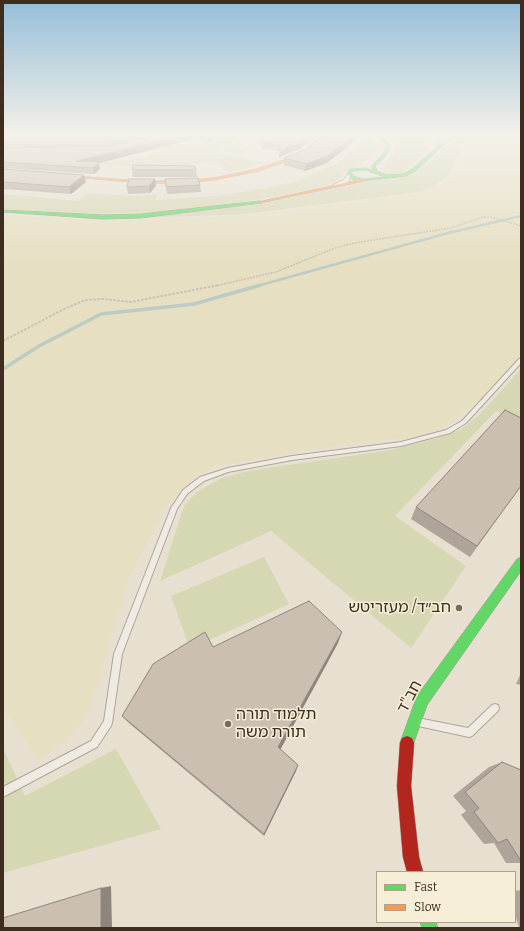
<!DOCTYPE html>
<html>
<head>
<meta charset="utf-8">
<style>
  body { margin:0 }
  #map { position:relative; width:524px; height:931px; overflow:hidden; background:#e7e0d1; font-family:Bitter,serif }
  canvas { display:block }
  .frame { position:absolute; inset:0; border:4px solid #3d2e20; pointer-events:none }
  .legend { position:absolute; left:376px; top:871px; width:140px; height:52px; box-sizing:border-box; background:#f7eed8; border:1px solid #ada18e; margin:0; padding:5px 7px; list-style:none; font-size:12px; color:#3d2e20 }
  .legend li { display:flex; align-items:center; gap:8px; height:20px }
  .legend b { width:20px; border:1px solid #ada18e }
</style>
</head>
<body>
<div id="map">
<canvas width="524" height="931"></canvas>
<div class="frame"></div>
<ul class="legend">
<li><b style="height:5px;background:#63d668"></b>Fast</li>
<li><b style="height:5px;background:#ff974d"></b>Slow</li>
</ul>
</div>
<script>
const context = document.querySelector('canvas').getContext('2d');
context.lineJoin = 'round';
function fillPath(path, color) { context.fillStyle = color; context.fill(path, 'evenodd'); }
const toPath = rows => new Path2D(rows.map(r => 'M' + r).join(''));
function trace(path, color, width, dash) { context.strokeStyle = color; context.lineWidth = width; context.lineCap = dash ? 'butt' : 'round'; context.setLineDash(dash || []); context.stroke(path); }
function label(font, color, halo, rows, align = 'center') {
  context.font = font + ' Bitter,"Noto Sans Hebrew",serif'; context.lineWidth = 3; context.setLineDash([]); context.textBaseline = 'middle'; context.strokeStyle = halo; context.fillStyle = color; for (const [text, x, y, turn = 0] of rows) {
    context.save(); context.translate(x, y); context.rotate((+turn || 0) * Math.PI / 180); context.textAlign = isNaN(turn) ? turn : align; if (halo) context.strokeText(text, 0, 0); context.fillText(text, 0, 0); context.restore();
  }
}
const farmland = toPath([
  [477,136,521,136,521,355,484,396,450,424,424,436,353,443,214,466,182,487,162,514,128,580,88,714,69,738,38,761,3,708,3,216,132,220,172,219,247,215,402,196,426,192,436,188,450,179,457,170,468,144]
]);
const green = toPath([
  [224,136,235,136,237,141,217,152,265,163,231,172,212,162,151,168,88,163,129,160,144,157,166,150,151,145,157,142,176,146,209,145],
  [369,136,376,142,378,147,375,152,370,159,344,172,342,177,336,182,316,188,273,197,235,203,162,211,123,213,90,214,3,209,3,194,79,201,87,193,133,196,157,194,156,200,216,196,266,188,293,182,334,165],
  [389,136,433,136,425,153,406,170,401,173,390,174,383,172,381,169,394,154,395,143],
  [459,136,474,136,467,143,446,177,435,186,418,192,245,214,137,218,255,205,365,182,404,177,418,172],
  [239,142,256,145,238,155,221,151],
  [521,369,521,423,496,411,395,516,466,566,411,648,271,531,160,581,184,506,197,492,222,478,248,471,391,450,438,438,462,429,480,414],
  [264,557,289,604,190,649,171,596],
  [3,748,25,796,116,749,161,829,3,873]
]);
const streamFar1 = toPath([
  [257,286,448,233,521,216]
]);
const stream = toPath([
  [3,369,39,346,101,314,194,304,261,285]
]);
const pathFar2 = toPath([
  [167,145,224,154],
  [223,156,214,162,238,157,223,165],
  [152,166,146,160,165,155,180,147],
  [161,166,188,164,225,154]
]);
const pathFar1 = toPath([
  [215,286,276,272,335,248,354,243,451,228,483,217,491,217,521,226]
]);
const path = toPath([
  [3,341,66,308,86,300,103,299,131,302,219,285]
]);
const lane = toPath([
  [438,136,440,136,441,146,440,147,439,146,438,136],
  [521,358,521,363,466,423,450,433,401,446,292,460,228,472,204,481,187,494,177,509,122,654,112,723,111,726,97,747,3,797,3,787,91,741,104,721,114,654,171,508,183,490,200,477,228,468,292,456,401,442,446,430,462,421,519,359,521,358],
  [495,704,498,705,499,708,498,711,472,736,469,737,418,726,415,725,414,722,415,719,418,718,468,728,492,705,495,704]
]);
const street = toPath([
  [349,173,352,175,348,182,333,187,333,185,344,180,349,173]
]);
const fast = toPath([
  [379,136,383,136,390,145,390,149,385,157,375,166,377,171,387,175,403,174,412,169,439,145,453,136,457,136,441,147,416,171,406,176,363,181,352,179,347,173,350,169,365,168,372,170,372,165,382,155,386,149,386,145,379,136],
  [365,170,385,177,363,179,356,177,351,173,353,171,365,170],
  [260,201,262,202,262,203,140,218,103,219,3,212,3,210,103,215,140,214,260,201],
  [521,557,521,571,427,705,412,748,407,750,402,748,400,743,417,696,517,559,521,557],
  [420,922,436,922,438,928,422,928,420,922]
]);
const slow = toPath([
  [321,136,325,136,306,152,288,161,259,171,214,180,181,183,142,183,59,176,61,175,142,181,181,181,214,178,256,169,286,159,304,150,321,136],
  [363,179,365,181,260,203,258,202,363,179]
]);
const jam = toPath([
  [407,736,412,738,414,743,411,786,419,857,423,872,407,872,403,857,397,786,400,743,402,738,407,736]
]);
const wall = toPath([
  [3,136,222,136,208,143,194,139,99,163,100,169,94,174,3,168,3,148,111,146,3,148],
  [254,136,317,136,301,148,279,157,280,151,263,149],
  [323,136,361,136,327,163,305,171,284,165,284,158,309,148],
  [3,169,86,182,71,194,3,189],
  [132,170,196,170,197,177,133,177],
  [155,179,156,186,150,193,128,194,127,187],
  [165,179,200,185,201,192,167,194],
  [521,418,521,486,470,557,411,519,416,507],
  [338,643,280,749,298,765,296,771,264,836,130,724,122,716,213,647],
  [521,673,521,685,516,684],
  [502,762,521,770,521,863,506,863,494,843,484,844,461,815,466,811,453,796,489,767],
  [521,890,521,928,519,928,515,914,515,891]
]);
const shadedWall = toPath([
  [128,136,147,136,134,142,111,146,110,139],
  [181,136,194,136,194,139,99,163,100,169,94,174,93,168,76,161],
  [210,136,222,136,208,143,208,137],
  [309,136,317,136,301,148,279,157,280,151],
  [354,136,361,136,327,163,305,171,306,164],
  [84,175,86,182,71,194,69,187],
  [155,179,156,186,150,193,149,186],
  [342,632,338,643,278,754,278,747],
  [298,765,296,771,264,836,264,834],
  [111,886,112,928,101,928,101,888]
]);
const building = toPath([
  [3,136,128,136,110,139,3,141,3,136],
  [146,136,181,136,76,161,99,162,93,168,3,162,3,148,110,146,136,140,146,136],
  [258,136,309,136,302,141,280,151,280,145,263,143,258,136],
  [323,136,354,136,328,156,306,164,284,158,309,148,323,136],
  [133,165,195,166,196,170,132,170,133,165],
  [3,169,84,175,69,187,3,182,3,169],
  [198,178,200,185,166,187,165,179,198,178],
  [129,179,155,179,149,186,127,187,129,179],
  [505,410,521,418,521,486,477,546,416,507,505,410],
  [309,601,342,632,278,747,298,765,264,834,122,716,153,664,205,632,213,647,309,601],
  [502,762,521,770,521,861,507,839,498,843,474,812,479,808,465,792,502,762],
  [101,888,101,928,3,928,3,918,101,888]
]);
const markers = [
  [459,608,4,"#786c5e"],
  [228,724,4,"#786c5e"]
];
const nearPoinames = [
  ["חב״ד/ מעזריטש",451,608],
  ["תלמוד תורה",236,715,"left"],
  ["תורת משה",236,733,"left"]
];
const nearStreetnames = [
  ["חב\"ד",410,697,-62]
];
fillPath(farmland, '#e6dfc2');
fillPath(green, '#d6d7b3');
trace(streamFar1, '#bcccc2', 2.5);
trace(stream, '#bcccc2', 3.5);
trace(lane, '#ada599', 2);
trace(street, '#ada599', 2);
trace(fast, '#9c958a', 1);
trace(slow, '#9c958a', 1);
trace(jam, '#9c958a', 1);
trace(pathFar2, '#c8c2b9', 1, [1.5, 1]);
trace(pathFar1, '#c8c2b9', 1.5, [2, 1]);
trace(path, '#c8c2b9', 2, [2.5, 1.5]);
fillPath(lane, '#efebe3');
fillPath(street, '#efebe3');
fillPath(fast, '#63d668');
fillPath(slow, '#ff974d');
fillPath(jam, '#b3261e');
fillPath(wall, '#afa499');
fillPath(shadedWall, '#8e867d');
fillPath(building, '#cbbfb2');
trace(building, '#8e867d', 1);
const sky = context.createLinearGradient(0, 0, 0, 266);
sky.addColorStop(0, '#96bed9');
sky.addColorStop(0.51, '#f4f1ea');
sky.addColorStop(1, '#f4f1ea00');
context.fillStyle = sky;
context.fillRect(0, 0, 524, 266);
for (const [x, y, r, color] of markers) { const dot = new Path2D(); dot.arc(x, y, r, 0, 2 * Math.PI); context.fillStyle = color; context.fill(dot); trace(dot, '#f7eed8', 1.5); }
label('16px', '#3d2e20', '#f7eed8', nearPoinames, 'right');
label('16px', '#3d2e20', '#f7eed8', nearStreetnames);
</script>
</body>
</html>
